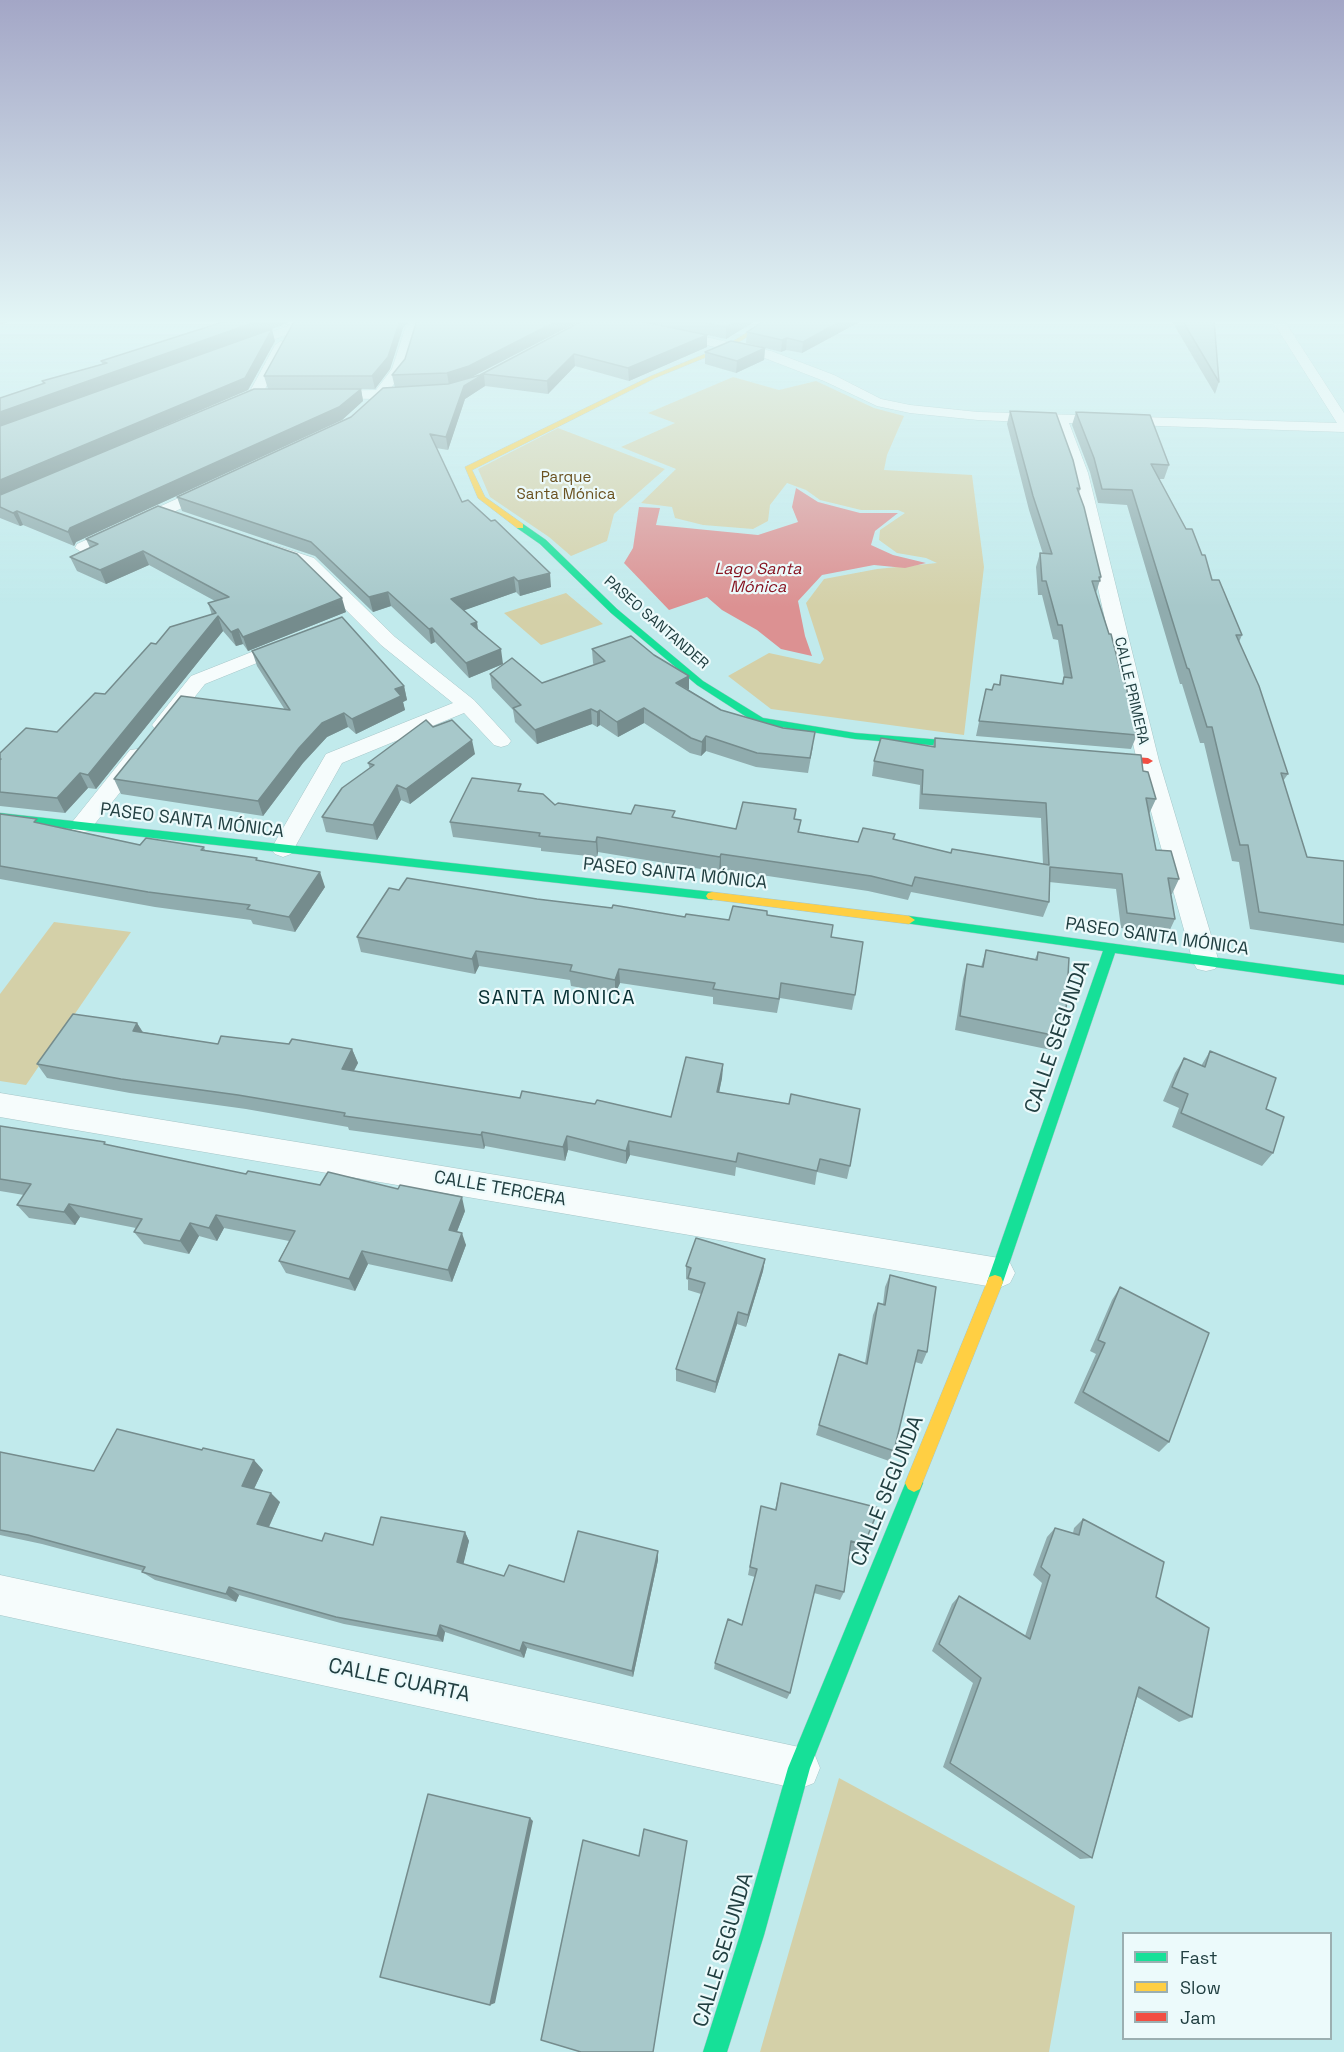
<!DOCTYPE html>
<html>
<head>
<meta charset="utf-8">
<style>
  body { margin:0 }
  #map { position:relative; width:1344px; height:2052px; overflow:hidden; background:#c1eaec; font-family:"Space Grotesk",sans-serif }
  canvas { display:block }
  .legend { position:absolute; left:1122px; top:1932px; width:210px; height:108px; box-sizing:border-box; background:#ecfafb; border:2px solid #9bafb1; margin:0; padding:8px 10px; list-style:none; font-size:18px; color:#213f41 }
  .legend li { display:flex; align-items:center; gap:12px; height:30px }
  .legend b { width:30px; border:2px solid #9bafb1 }
</style>
</head>
<body>
<div id="map">
<canvas width="1344" height="2052"></canvas>
<ul class="legend">
<li><b style="height:8px;background:#16e098"></b>Fast</li>
<li><b style="height:8px;background:#ffcf43"></b>Slow</li>
<li><b style="height:8px;background:#f24e42"></b>Jam</li>
</ul>
</div>
<script>
const context = document.querySelector('canvas').getContext('2d');
context.lineJoin = 'round';
function fillPath(path, color) { context.fillStyle = color; context.fill(path, 'evenodd'); }
const toPath = rows => new Path2D(rows.map(r => 'M' + r).join(''));
function trace(path, color, width, dash) { context.strokeStyle = color; context.lineWidth = width; context.lineCap = dash ? 'butt' : 'round'; context.setLineDash(dash || []); context.stroke(path); }
function label(font, color, halo, rows, align = 'center') {
  context.font = font + ' "Space Grotesk",sans-serif'; context.lineWidth = 4.5; context.setLineDash([]); context.textBaseline = 'middle'; context.strokeStyle = halo; context.fillStyle = color; for (const [text, x, y, turn = 0] of rows) {
    context.save(); context.translate(x, y); context.rotate((+turn || 0) * Math.PI / 180); context.textAlign = isNaN(turn) ? turn : align; if (halo) context.strokeText(text, 0, 0); context.fillText(text, 0, 0); context.restore();
  }
}
const green = toPath([
  [733,377,779,390,816,381,874,408,904,416,887,455,884,470,972,475,984,567,964,735,771,709,728,676,769,653,820,664,824,659,806,603,824,579,877,569,937,563,926,558,897,553,879,540,880,530,905,513,898,510,861,510,820,500,806,490,787,483,770,505,768,521,753,529,703,525,675,518,672,507,641,503,676,469,621,447,675,423,648,413],
  [558,428,665,469,614,514,607,541,571,556,549,537,490,497,478,469],
  [566,593,603,624,541,645,504,613],
  [54,922,131,932,26,1085,0,1081,0,994],
  [839,1778,1075,1906,1049,2052,760,2052]
]);
const water = toPath([
  [796,488,818,502,860,513,898,513,875,531,871,545,893,555,926,563,905,568,874,565,822,575,798,601,805,636,812,656,781,649,757,630,722,610,707,597,669,610,624,563,633,548,639,507,660,508,656,525,758,535,798,522,792,507]
]);
const stream = toPath([
  [0,322,7,320]
]);
const street = toPath([
  [412,320,424,320,417,329,405,370,390,389,416,390,418,393,416,396,379,399,321,398,319,395,321,392,326,391,376,390,392,369,405,329,412,320],
  [602,320,625,320,771,351,834,375,881,399,910,405,978,412,1337,423,1272,320,1284,320,1344,413,1344,432,1069,423,1088,473,1159,761,1219,962,1215,969,1206,971,1197,969,1193,962,1137,761,1072,473,1054,423,978,420,910,413,877,406,824,381,762,357,608,324,602,320],
  [290,325,296,329,294,332,245,350,241,351,235,347,237,344,290,325],
  [281,341,287,345,262,395,260,398,250,398,248,395,275,345,281,341],
  [214,482,220,484,222,487,220,490,89,552,83,553,75,548,77,544,214,482],
  [268,543,314,558,395,637,474,700,508,737,511,741,508,745,501,747,494,745,464,713,342,763,291,854,283,857,275,854,271,849,326,754,453,703,381,645,302,566,262,552,260,548,262,544,268,543],
  [287,638,294,640,296,644,294,648,205,684,169,729,162,731,155,729,152,725,191,676,287,638],
  [138,749,146,750,149,755,146,760,89,831,81,833,73,831,70,826,73,821,130,750,138,749],
  [0,1093,999,1258,1010,1263,1015,1273,1010,1283,999,1288,0,1117,0,1093],
  [0,1575,799,1747,814,1753,820,1768,814,1783,799,1789,0,1615,0,1575]
]);
const fast = toPath([
  [517,524,523,524,546,540,617,609,703,681,763,718,855,733,980,743,985,746,980,749,855,739,756,723,697,685,611,613,540,544,517,528,517,524],
  [0,813,712,892,718,896,712,900,0,821,0,813],
  [909,916,1344,975,1344,985,1115,953,1003,1282,1001,1287,995,1289,989,1287,987,1282,1103,951,905,923,903,920,905,917,909,916],
  [914,1474,920,1477,923,1483,810,1768,764,1935,727,2052,703,2052,740,1935,788,1768,908,1477,914,1474]
]);
const slow = toPath([
  [767,320,774,320,731,347,655,378,472,470,485,497,523,524,523,528,517,528,478,498,465,467,651,376,727,345,767,320],
  [712,892,909,916,915,920,909,924,708,899,706,896,708,893,712,892],
  [995,1275,1001,1277,1003,1282,920,1489,914,1492,908,1489,905,1483,987,1282,989,1277,995,1275]
]);
const jam = toPath([
  [1097,754,1148,758,1153,761,1148,764,1093,759,1092,757,1097,754]
]);
const wall = toPath([
  [229,320,291,320,285,324,176,364,275,341,248,390,112,448,361,389,363,401,342,420,76,542,74,546,23,525,20,526,0,518,0,398,43,384,42,381,102,364,101,361],
  [584,320,707,335,707,347,629,381,575,366,548,394,485,386,465,399,448,450,436,448,462,502,551,587,520,596,516,592,464,610,503,664,469,678,435,642,431,644,391,606,373,612,315,556,182,511,177,497,351,417,395,388,392,375,405,359,470,378,480,375],
  [636,320,757,320,726,339],
  [765,320,863,320,802,353,786,350,781,352,746,343,747,332],
  [1171,320,1214,320,1219,382,1215,394],
  [403,328,390,369,375,389,268,389,264,376],
  [765,348,764,360,736,373,705,364,705,352],
  [1010,411,1080,489,1079,493,1101,577,1096,593,1122,677,1137,735,1131,749,976,736,986,689,992,690,999,684,1001,675,1061,684,1064,677,1058,640,1053,639,1042,595,1038,595,1036,567,1040,553,1043,554,1029,510,1007,424],
  [1076,412,1169,465,1164,479,1159,479,1212,580,1242,635,1239,642,1288,774,1283,781,1307,857,1344,861,1344,943,1250,929,1239,862,1232,861,1204,743,1200,743,1182,684,1180,684,1127,505,1098,503,1090,472,1072,425],
  [158,506,346,612,248,651,243,644,236,646,223,631,96,789,88,788,65,813,0,806,0,753,57,732,105,694,156,644,212,615,208,603,215,601,149,565,106,584,77,571,70,557,90,548,86,539],
  [592,649,689,690,721,710,813,746,808,773,756,767,706,751,701,756,690,753,644,723,618,737,600,725,597,727,592,724,537,744,515,722,513,710,492,688,490,674,542,683,594,665,593,663],
  [252,651,404,686,407,700,403,702,405,710,356,734,348,727,327,737,303,763,263,816,121,794,114,779,285,710,257,666],
  [433,727,475,754,410,804,401,800,377,840,326,832,322,817,370,769,368,763],
  [935,738,1143,771,1156,799,1149,814,1156,850,1179,879,1172,894,1171,894,1175,919,1168,934,1121,928,1116,889,1049,882,1049,902,1043,917,911,892,908,900,868,891,721,869,719,872,598,852,597,857,541,851,541,848,453,837,450,822,521,792,555,805,631,814,675,818,736,829,796,809,795,819,801,820,799,832,858,842,895,834,894,839,951,853,1043,864,1041,818,919,809,920,785,872,776,874,761,933,746],
  [0,814,140,845,204,847,205,850,259,861,325,887,295,932,253,924,251,920,155,907,0,879],
  [399,890,537,899,685,917,729,920,767,915,831,937,855,995,852,1010,780,998,777,1013,713,1004,713,997,620,983,615,994,571,986,570,980,479,966,475,974,361,952,357,937],
  [986,950,1035,959,1038,952,1062,1037,1056,1051,955,1030,963,979,967,964,981,967],
  [137,1023,143,1032,218,1044,289,1044,352,1049,358,1063,354,1071,520,1098,671,1117,723,1064,722,1078,719,1093,850,1166,847,1179,817,1172,815,1185,736,1167,735,1176,630,1155,626,1164,568,1150,565,1161,485,1146,484,1149,349,1130,348,1127,246,1109,130,1093,47,1078,37,1064],
  [1210,1051,1266,1109,1273,1153,1262,1166,1172,1127,1179,1108,1163,1101,1175,1073,1184,1058,1201,1066],
  [0,1126,107,1145,246,1174,320,1185,465,1211,457,1231,466,1245,452,1282,368,1264,355,1291,286,1273,279,1261,289,1241,224,1228,217,1241,199,1236,189,1254,144,1244,134,1232,136,1228,80,1217,75,1225,29,1218,17,1205,24,1195,0,1191],
  [765,1259,763,1271,746,1327,737,1324,715,1393,676,1381,676,1369,701,1294,688,1290,688,1280,686,1279,686,1266],
  [890,1275,927,1352,922,1364,915,1362,894,1451,889,1461,816,1435,839,1354,865,1363,873,1315,878,1303,883,1304,885,1287],
  [1120,1287,1169,1442,1159,1452,1074,1403,1096,1354,1090,1351,1112,1300],
  [0,1452,94,1471,263,1470,254,1489,280,1502,269,1527,322,1541,373,1545,465,1532,469,1541,463,1564,504,1576,564,1582,658,1551,658,1560,633,1677,527,1648,524,1658,445,1632,443,1642,344,1624,239,1595,236,1602,155,1580,142,1572,143,1571,42,1544,0,1535],
  [781,1483,864,1545,860,1553,850,1551,844,1592,840,1600,814,1593,790,1693,787,1699,714,1669,715,1663,742,1625,755,1577,748,1575,761,1506,775,1510],
  [1083,1519,1156,1597,1192,1717,1179,1722,1137,1697,1092,1858,1080,1859,943,1767,973,1683,932,1651,952,1604,959,1596,1025,1636,1042,1583,1033,1575,1047,1537,1055,1528,1073,1533,1074,1528]
]);
const shadedWall = toPath([
  [261,320,291,320,285,324,0,427,0,412],
  [400,320,410,320,403,328,390,369,375,389,372,376],
  [559,320,582,320,470,378,449,385,447,373],
  [738,320,757,320,726,339,726,327],
  [843,320,863,320,802,353,803,342],
  [272,329,275,341,248,390,0,496,0,480],
  [707,335,707,347,629,381,628,368],
  [787,338,786,350,781,352,782,340],
  [765,348,764,360,736,373,737,361],
  [574,354,575,366,548,394,547,381],
  [484,374,485,386,465,399,448,450,446,437,464,386],
  [361,389,363,401,342,420,76,542,74,546,68,532,70,528],
  [17,511,23,525,20,526,13,513],
  [143,551,149,565,106,584,100,570],
  [550,573,551,587,520,596,518,581],
  [514,577,516,592,454,614,451,599],
  [388,592,391,606,373,612,369,597],
  [342,598,346,612,248,651,243,637],
  [218,616,223,631,96,789,88,775],
  [477,622,479,636,471,624],
  [432,628,435,642,431,644,429,629],
  [238,629,243,644,236,646,231,632],
  [501,649,503,664,469,678,466,663],
  [689,676,689,690,676,683],
  [404,686,407,700,403,702,405,710,356,734,352,719,395,689],
  [644,708,644,723,618,737,617,722],
  [591,709,592,724,537,744,535,730],
  [600,710,600,725,597,727,597,712],
  [344,713,348,727,327,737,303,763,263,816,258,801,299,748,322,723],
  [706,736,706,751,701,756,702,742],
  [472,740,475,754,410,804,406,789],
  [80,773,88,788,65,813,57,798],
  [397,785,401,800,377,840,373,825],
  [597,837,598,852,597,857,596,842],
  [721,854,721,869,719,872,720,857],
  [320,872,325,887,295,932,289,917],
  [476,951,479,966,475,974,472,959],
  [619,969,620,983,615,994,615,980],
  [137,1023,146,1038,133,1031],
  [352,1049,358,1063,347,1083,342,1069],
  [723,1064,722,1078,716,1106,717,1092],
  [482,1132,485,1146,484,1149,481,1135],
  [567,1136,568,1150,565,1161,563,1147],
  [629,1141,630,1155,626,1164,626,1151],
  [462,1197,465,1211,453,1242,449,1230],
  [69,1204,80,1217,75,1225,64,1212],
  [216,1215,224,1228,217,1241,209,1228],
  [190,1223,199,1236,189,1254,180,1241],
  [462,1233,466,1245,452,1282,448,1270],
  [362,1251,368,1264,355,1291,349,1279],
  [765,1259,763,1271,746,1327,748,1315],
  [738,1312,737,1324,715,1393,716,1382],
  [254,1460,263,1470,251,1495,242,1486],
  [271,1493,280,1502,266,1533,257,1524],
  [465,1532,469,1541,462,1570,457,1562],
  [658,1551,658,1560,633,1677,632,1671],
  [229,1587,239,1595,236,1602,226,1594],
  [440,1625,445,1632,443,1642,437,1636],
  [523,1642,527,1648,524,1658,520,1651],
  [530,1818,533,1821,495,2003,490,2005]
]);
const building = toPath([
  [229,320,261,320,0,412,0,398,45,383,42,381,107,363,101,361,229,320],
  [295,320,400,320,388,357,372,376,264,376,295,320],
  [417,320,559,320,469,366,447,373,392,375,405,359,417,320],
  [584,320,635,320,707,335,628,368,574,354,547,381,484,374,464,386,446,437,430,434,462,502,468,500,491,521,495,520,550,573,518,581,514,577,451,599,477,622,471,624,501,649,466,663,432,628,429,629,388,592,369,597,311,542,177,497,351,417,383,388,448,384,480,375,584,320],
  [691,320,738,320,726,327,691,320],
  [765,320,843,320,803,342,787,338,782,340,747,332,765,320],
  [1182,320,1214,320,1219,382,1182,320],
  [272,329,245,378,0,480,0,426,272,329],
  [731,341,765,348,737,361,705,352,731,341],
  [254,389,361,389,339,407,70,528,68,532,17,511,13,513,0,507,0,495,254,389],
  [1010,411,1056,413,1073,460,1080,489,1077,488,1084,507,1101,577,1099,577,1100,581,1092,581,1109,634,1111,634,1122,677,1124,677,1137,735,979,721,986,689,992,690,994,684,1000,685,1001,675,1063,684,1064,677,1072,678,1062,625,1058,625,1046,581,1042,581,1040,553,1052,554,1033,496,1010,411],
  [1076,412,1150,415,1169,465,1151,464,1186,529,1192,529,1202,555,1205,555,1212,580,1219,580,1242,635,1236,635,1259,686,1288,774,1281,773,1307,857,1344,861,1344,925,1259,912,1248,845,1240,845,1212,727,1207,727,1189,669,1187,668,1132,490,1102,489,1094,458,1076,412],
  [158,506,297,554,342,598,243,637,238,629,231,632,218,616,88,775,80,773,57,798,0,792,0,760,1,759,0,759,0,753,26,728,57,732,95,693,105,694,151,643,156,644,170,627,216,613,208,603,229,597,143,551,100,570,70,557,98,544,86,539,158,506],
  [342,617,404,686,395,689,401,696,352,719,344,713,322,723,299,748,258,801,114,779,181,696,290,710,252,651,342,617],
  [631,636,654,655,689,676,676,683,721,710,783,728,815,732,810,758,757,753,706,736,702,742,691,738,644,708,617,722,600,710,597,712,591,709,535,730,513,708,521,705,490,674,512,658,542,683,605,661,592,649,631,636],
  [426,720,433,727,452,720,472,740,406,789,397,785,373,825,322,817,342,788,374,765,368,763,426,720],
  [881,738,935,747,935,738,1141,755,1143,771,1148,772,1156,799,1146,798,1156,850,1171,851,1179,879,1168,878,1175,919,1127,913,1122,874,1050,867,1049,902,915,877,912,886,871,876,721,854,720,857,597,837,596,842,539,836,540,833,450,822,472,778,521,784,518,791,543,794,555,805,558,803,631,814,635,805,675,811,672,817,736,829,743,802,796,809,794,819,801,820,798,832,858,842,863,828,895,834,893,839,951,853,952,849,1049,865,1046,803,922,794,923,770,874,761,881,738],
  [0,814,37,819,34,822,140,845,146,838,204,847,201,850,257,858,256,860,320,872,289,917,247,909,250,905,148,892,0,866,0,814],
  [407,878,537,899,612,908,613,905,685,917,686,914,729,920,733,906,767,911,767,915,833,925,831,937,863,942,855,995,781,983,779,999,713,989,715,983,619,969,615,980,570,971,572,965,476,951,472,959,357,937,389,888,399,890,407,878],
  [986,950,1037,960,1038,952,1069,958,1065,1029,1062,1037,960,1016,967,964,983,967,986,950],
  [73,1014,137,1023,133,1031,218,1044,221,1036,289,1044,292,1039,352,1049,342,1069,520,1098,522,1091,595,1104,597,1100,671,1117,686,1057,723,1064,717,1092,789,1104,791,1094,860,1109,850,1166,820,1159,817,1171,738,1153,736,1162,629,1141,626,1151,567,1136,563,1147,482,1132,481,1135,344,1116,345,1113,238,1095,121,1079,37,1064,73,1014],
  [1210,1051,1276,1078,1266,1109,1284,1117,1273,1153,1181,1113,1188,1094,1172,1087,1184,1058,1205,1067,1210,1051],
  [0,1126,105,1142,104,1144,246,1174,248,1171,320,1185,328,1172,398,1189,400,1185,462,1197,449,1230,462,1233,448,1270,362,1251,349,1279,279,1261,295,1231,216,1215,209,1228,190,1223,180,1241,134,1232,142,1219,69,1204,64,1212,17,1205,31,1184,0,1179,0,1126],
  [696,1238,765,1259,748,1315,738,1312,716,1382,676,1369,705,1283,688,1278,691,1268,686,1266,696,1238],
  [890,1275,936,1287,927,1352,918,1350,894,1451,819,1425,839,1354,867,1364,878,1303,885,1305,890,1275],
  [1120,1287,1209,1333,1169,1442,1083,1392,1105,1343,1098,1340,1120,1287],
  [117,1429,202,1450,203,1448,254,1460,242,1486,271,1493,257,1524,322,1541,325,1533,373,1545,381,1517,465,1532,457,1562,504,1576,509,1565,564,1582,578,1531,658,1551,632,1671,523,1642,520,1651,440,1625,437,1636,336,1617,229,1587,226,1594,142,1572,145,1567,28,1535,0,1530,0,1452,94,1471,117,1429],
  [781,1483,879,1508,864,1545,851,1541,844,1592,816,1585,790,1693,715,1663,728,1619,742,1625,757,1569,750,1567,761,1506,776,1510,781,1483],
  [1083,1519,1164,1562,1156,1597,1209,1628,1192,1717,1139,1687,1092,1858,950,1763,981,1678,939,1644,959,1596,1030,1639,1050,1575,1041,1567,1055,1528,1079,1535,1083,1519],
  [428,1794,530,1818,490,2005,380,1977,428,1794],
  [644,1829,687,1841,653,2052,581,2052,541,2040,583,1840,639,1856,644,1829]
]);
const farParknames = [
  ["Parque",566,478],
  ["Santa Mónica",566,495]
];
const farStreetnames = [
  ["PASEO SANTANDER",656,623,41],
  ["CALLE PRIMERA",1131,691,77]
];
const farWaternames = [
  ["Lago Santa",758,570],
  ["Mónica",758,588]
];
const streetNames = [
  ["PASEO SANTA MÓNICA",192,821,7],
  ["PASEO SANTA MÓNICA",675,874,6],
  ["PASEO SANTA MÓNICA",1157,937,8],
  ["CALLE TERCERA",500,1189,10]
];
const neighbourhoodNames = [
  ["SANTA MONICA",557,999]
];
const nearStreetnames = [
  ["CALLE SEGUNDA",1058,1037,-71],
  ["CALLE SEGUNDA",888,1491,-68],
  ["CALLE CUARTA",399,1681,12],
  ["CALLE SEGUNDA",724,1950,-73]
];
fillPath(green, '#d4d0a8');
fillPath(water, '#dc9192');
trace(stream, '#dc9192', 4.5);
trace(street, '#a6c6c8', 1);
trace(fast, '#a6c6c8', 1);
trace(slow, '#a6c6c8', 1);
trace(jam, '#a6c6c8', 1);
fillPath(street, '#f6fcfc');
fillPath(fast, '#16e098');
fillPath(slow, '#ffcf43');
fillPath(jam, '#f24e42');
fillPath(wall, '#90acae');
fillPath(shadedWall, '#758c8d');
fillPath(building, '#a7c8ca');
trace(building, '#758c8d', 1.5);
const sky = context.createLinearGradient(0, 0, 0, 607);
sky.addColorStop(0, '#a3a6c6');
sky.addColorStop(0.53, '#e3f6f6');
sky.addColorStop(1, '#e3f6f600');
context.fillStyle = sky;
context.fillRect(0, 0, 1344, 607);
label('15px', '#6a5120', '#ecfafb', farParknames);
label('15px', '#213f41', '#ecfafb', farStreetnames);
label('italic 16px', '#871422', '#ecfafb', farWaternames);
label('18px', '#213f41', '#ecfafb', streetNames);
context.letterSpacing = '1.5px';
label('20px', '#083134', '#ecfafb', neighbourhoodNames);
context.letterSpacing = '0px';
label('21px', '#213f41', '#ecfafb', nearStreetnames);
</script>
</body>
</html>
